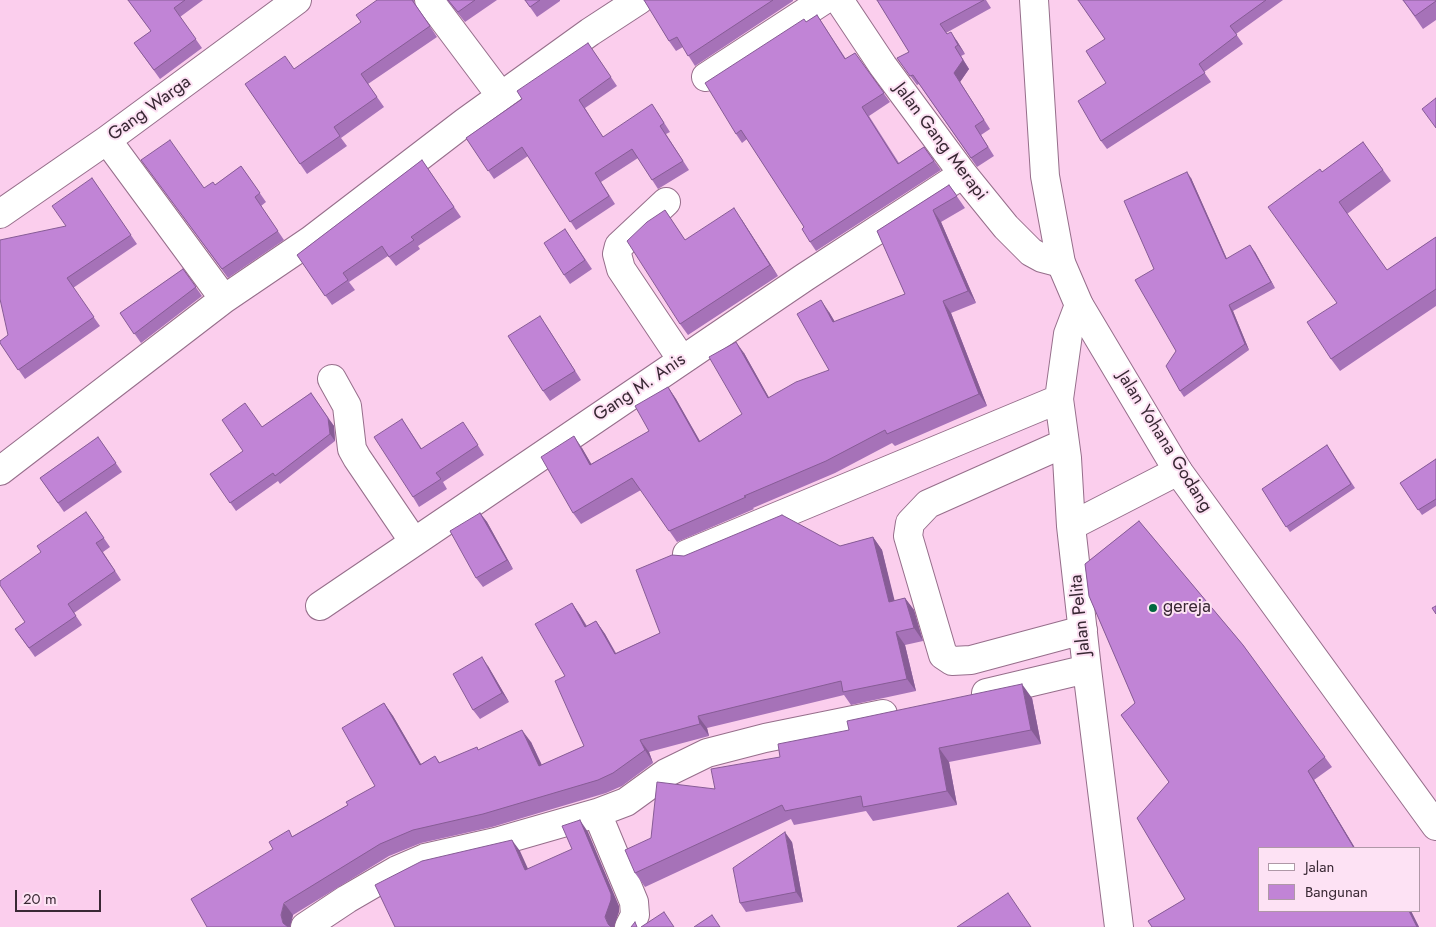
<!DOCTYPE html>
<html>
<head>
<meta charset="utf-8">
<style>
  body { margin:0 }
  #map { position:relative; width:1436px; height:927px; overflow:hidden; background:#fbceed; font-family:Jost,sans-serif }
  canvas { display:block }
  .legend { position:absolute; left:1258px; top:847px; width:162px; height:65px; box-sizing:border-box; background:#fde2f4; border:1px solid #af98a7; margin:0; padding:6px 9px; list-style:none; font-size:15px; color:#392834 }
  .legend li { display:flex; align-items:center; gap:10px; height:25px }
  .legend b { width:25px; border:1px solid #af98a7 }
  .scale { position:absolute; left:15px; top:890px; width:86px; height:22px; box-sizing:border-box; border:2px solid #392834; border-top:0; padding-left:6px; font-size:15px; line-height:18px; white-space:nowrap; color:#392834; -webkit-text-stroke:4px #fde2f4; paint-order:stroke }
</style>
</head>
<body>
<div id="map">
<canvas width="1436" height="927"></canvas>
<ul class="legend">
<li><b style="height:6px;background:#fff"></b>Jalan</li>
<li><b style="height:14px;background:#c184d6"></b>Bangunan</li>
</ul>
<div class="scale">20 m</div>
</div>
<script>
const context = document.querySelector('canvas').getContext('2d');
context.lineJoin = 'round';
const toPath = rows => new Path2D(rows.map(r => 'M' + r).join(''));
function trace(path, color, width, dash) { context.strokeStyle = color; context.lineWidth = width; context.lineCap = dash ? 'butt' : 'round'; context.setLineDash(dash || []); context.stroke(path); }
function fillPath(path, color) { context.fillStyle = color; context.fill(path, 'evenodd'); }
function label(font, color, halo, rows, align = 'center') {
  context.font = font + ' Jost,sans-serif'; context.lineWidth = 4; context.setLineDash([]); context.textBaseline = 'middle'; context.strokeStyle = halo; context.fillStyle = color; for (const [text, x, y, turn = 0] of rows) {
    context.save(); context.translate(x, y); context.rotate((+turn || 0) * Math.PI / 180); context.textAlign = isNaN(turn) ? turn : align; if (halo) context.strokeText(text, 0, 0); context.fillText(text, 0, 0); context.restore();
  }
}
const minor = toPath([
  [429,0,501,96],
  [839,0,883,66,963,174,1006,227,1031,252,1042,258,1061,263],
  [706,77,824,0],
  [107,140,224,299],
  [666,202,619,246,617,254,621,269,682,360],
  [0,214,107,140,297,0],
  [1079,305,1068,334,1059,399,1067,458,1071,526,1087,669,1119,927],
  [332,379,347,406,352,449,357,458,414,542],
  [1065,443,928,504,910,523,908,536,943,655,952,661,971,660,1083,630],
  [0,471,224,299,311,240,465,122,590,32,639,0],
  [1071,526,1178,471],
  [687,554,1059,399],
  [320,606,805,277,963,174],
  [986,693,1087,669],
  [597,813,634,902,635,915,629,927],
  [305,927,347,899,397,870,425,858,496,842,597,813,626,802,666,773,707,753,765,738,883,714]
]);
const major = toPath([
  [1034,0,1045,176,1061,263,1079,305,1178,471,1436,826]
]);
const wall = toPath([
  [128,0,203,0,180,17,202,48,160,79,134,43,151,31],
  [377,0,414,0,414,2,437,37,368,84,384,107,341,138,347,146,307,174,245,84,294,69,361,22],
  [447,0,497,0,465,22],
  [525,0,560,0,560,1,537,17],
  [644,0,793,0,793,1,695,66,683,47,676,51,669,41],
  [877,0,986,0,991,8,946,33,957,41,965,54,961,56,969,69,960,82,990,129,981,135,994,156,977,167,919,84,917,85,897,58,909,52],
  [1078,0,1283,0,1236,34,1243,44,1204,72,1211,82,1107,149,1101,141,1106,83,1105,39],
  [1403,0,1436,0,1436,20,1423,29],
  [817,15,846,59,855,53,890,102,869,116,899,163,924,147,941,170,816,251,810,242,804,227,747,139,742,143,736,134,806,22],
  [588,43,617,86,585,108,603,137,658,113,670,132,666,134,689,170,658,189,638,158,601,182,615,204,576,230,528,156,494,179,466,138,522,99],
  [1363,142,1391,181,1347,214,1387,270,1436,237,1436,306,1340,371,1331,359,1337,303,1322,172],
  [141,160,204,188,215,185,241,166,266,202,261,206,284,240,228,278],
  [422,160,461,217,418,246,420,249,396,266,388,256,349,282,355,290,332,305,297,255],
  [92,178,137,244,73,288,100,326,25,379,0,343,8,335],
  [1191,178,1227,259,1255,252,1275,288,1233,311,1249,350,1184,397,1180,391,1176,351,1154,269],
  [949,185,965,208,941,222,976,303,951,313,987,406,895,446,892,443,835,473,753,508,754,509,677,542,641,490,581,524,573,513,582,448,591,464,649,431,668,387,676,399,700,441,742,414,744,353,769,398,829,370,829,312,835,322,905,294,877,231],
  [665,210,685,240,742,220,778,276,688,335,680,324],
  [565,229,592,269,570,284,564,275],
  [183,269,202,296,141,343,120,313],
  [546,325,581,380,550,401,543,391],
  [311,393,334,426,335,441,280,484,278,481,236,511,210,474,243,451,262,427],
  [402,419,422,449,469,431,484,455,443,482,447,489,419,507,413,497],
  [98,437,122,472,64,512,40,478],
  [1327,445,1355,488,1290,532,1262,489],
  [1436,459,1436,506,1422,515,1400,483],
  [86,512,110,547,103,552,121,580,74,613,82,625,35,657,15,629,25,622],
  [480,513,487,522,513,569,483,587,476,578],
  [1139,521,1243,645,1332,767,1314,780,1355,848,1260,848,1260,911,1411,911,1419,927,1152,927,1148,921,1185,899,1137,818,1169,782,1121,715,1135,703,1089,596,1085,564],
  [873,537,882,550,894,601,905,598,914,610,923,641,905,645,916,691,851,705,844,695,707,728,709,736,649,752,653,763,622,786,606,793,492,827,421,843,389,856,293,915,290,927,273,849,293,836,348,805,375,786,384,703,393,716,421,764,435,756,440,763,479,750,531,742,542,765,584,746,565,676,572,603,580,615,587,626,596,621,605,634,616,653,660,633,684,556,840,546],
  [488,666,509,702,480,719,473,710],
  [1032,698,1041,744,949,762,957,805,873,821,866,811,794,825,791,819,645,887,635,873,651,838,715,789,780,757],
  [792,842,803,902,746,912,740,903]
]);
const shadedWall = toPath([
  [951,32,957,41,965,54,958,45],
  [955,47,969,69,960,82,990,129,954,73],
  [1187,172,1191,178,1230,266,1226,259],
  [734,208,742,220,778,276,770,265],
  [933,210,941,222,976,303,968,291],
  [1250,245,1255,252,1275,288,1271,282],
  [821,300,829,312,842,334,833,322],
  [943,301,951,313,987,406,979,394],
  [1229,305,1233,311,1249,350,1245,344],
  [736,342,744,353,776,410,768,398],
  [668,387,676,399,707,454,699,442],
  [328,418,334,426,335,441,330,434],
  [574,436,582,448,599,477,590,465],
  [480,513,487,522,513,569,507,560],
  [873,537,882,550,898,614,889,602],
  [905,598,914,610,923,641,914,628],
  [572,603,580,615,594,640,585,627],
  [596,621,605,634,623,667,615,654],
  [896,632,905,645,916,691,907,679],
  [482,657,488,666,509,702,502,693],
  [1022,684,1032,698,1041,744,1031,730],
  [384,703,393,716,429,778,420,765],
  [698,716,707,728,709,736,700,724],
  [522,730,531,742,548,779,539,766],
  [640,740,649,752,653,763,645,750],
  [939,748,949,762,957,805,947,791],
  [1308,771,1314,780,1355,848,1354,848],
  [580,820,588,832,619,906,619,912,614,927,610,927,608,924,605,917],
  [785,832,792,842,803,902,796,892],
  [512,840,520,851,534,882,525,870],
  [284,903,293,915,290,927,286,927,283,923,281,915],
  [1409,911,1411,911,1419,927,1417,927]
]);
const building = toPath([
  [128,0,185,0,174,8,196,39,154,70,134,43,151,31,128,0],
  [377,0,412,0,430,26,361,74,377,97,334,127,340,136,300,164,245,84,285,56,294,69,361,22,356,15,377,0],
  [448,0,475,0,458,12,448,0],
  [525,0,540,0,530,7,525,0],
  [644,0,773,0,688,56,677,37,669,41,644,0],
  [877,0,984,0,940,24,947,34,951,32,958,45,955,47,963,60,954,73,984,120,975,126,988,147,971,158,969,155,913,75,910,76,897,58,909,52,877,0],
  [1078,0,1266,0,1230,26,1237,35,1199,64,1205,73,1101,141,1078,101,1106,83,1086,51,1105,39,1078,0],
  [1403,0,1436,0,1436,1,1415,16,1403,0],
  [817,15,845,59,855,53,884,93,862,107,898,164,924,147,934,161,810,242,802,229,804,227,741,130,736,134,705,83,804,19,806,22,817,15],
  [588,43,611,77,579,100,603,137,652,104,664,123,660,126,683,161,652,180,632,149,595,173,609,196,570,222,522,147,488,171,466,138,522,99,517,91,588,43],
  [1436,98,1436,128,1422,109,1436,98],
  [170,140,204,188,213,182,215,185,241,166,260,193,255,197,278,231,222,269,141,160,170,140],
  [1363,142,1383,170,1339,202,1387,270,1436,237,1436,289,1331,359,1307,322,1337,303,1268,207,1320,169,1322,172,1363,142],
  [422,160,454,207,411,237,414,240,389,257,382,246,343,273,348,280,325,296,297,255,422,160],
  [1187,172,1226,259,1250,245,1271,282,1229,305,1245,344,1180,391,1166,366,1176,351,1135,280,1154,269,1124,201,1187,172],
  [92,178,131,235,67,278,94,317,18,370,0,343,0,341,8,335,0,299,0,240,66,226,52,206,92,178],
  [949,185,957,196,933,210,968,291,943,301,979,394,887,434,885,430,826,461,744,496,746,497,669,531,632,478,573,513,541,457,574,436,590,465,649,431,635,406,668,387,699,442,742,414,709,357,736,342,768,398,796,382,829,370,797,314,821,300,833,322,905,294,877,231,949,185],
  [734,208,770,265,680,324,627,241,647,222,665,210,685,240,734,208],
  [565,229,585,260,564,275,544,243,565,229],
  [183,269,196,287,134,334,120,313,183,269],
  [540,316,575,371,543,391,508,336,540,316],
  [311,393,328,418,330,434,275,476,273,473,230,503,210,474,243,451,222,420,245,403,262,427,311,393],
  [402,419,421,449,463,422,478,445,436,473,441,479,413,497,374,437,402,419],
  [98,437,116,463,58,503,40,478,98,437],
  [1327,445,1351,484,1286,527,1262,489,1327,445],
  [1436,459,1436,499,1418,510,1400,483,1436,459],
  [86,512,104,538,96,543,115,571,68,604,76,616,29,648,15,629,25,622,0,585,0,581,41,552,37,546,86,512],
  [480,513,507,560,476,578,450,531,480,513],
  [782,515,840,546,873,537,889,602,905,598,914,628,896,632,907,679,843,692,841,681,698,716,700,724,640,740,645,750,613,773,598,780,483,814,413,830,380,844,284,903,281,915,283,923,288,927,207,927,191,899,273,849,269,842,289,830,292,837,348,805,346,802,375,786,342,728,384,703,420,765,435,756,439,763,477,747,478,750,522,730,539,766,584,746,555,681,565,676,535,624,572,603,585,627,596,621,615,654,660,633,636,570,672,555,684,556,782,515],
  [1139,521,1243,645,1325,757,1308,771,1354,848,1260,848,1260,911,1409,911,1417,927,1152,927,1148,921,1185,899,1137,818,1169,782,1121,715,1135,703,1089,596,1085,564,1139,521],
  [1436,606,1436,614,1432,608,1436,606],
  [482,657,502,693,473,710,453,674,482,657],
  [1022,684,1031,730,939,748,947,791,863,807,861,796,785,811,782,805,635,873,625,850,651,838,657,782,715,789,711,769,780,757,778,744,849,730,847,721,1022,684],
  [580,820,611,894,611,900,605,917,608,924,611,927,395,927,375,885,422,861,512,840,525,870,572,849,562,826,580,820],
  [785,832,796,892,740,903,733,868,785,832],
  [1008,893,1031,927,957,927,1008,893],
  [664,912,674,927,641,927,664,912],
  [712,915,720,927,694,927,712,915],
  [635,922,637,927,631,927,635,922]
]);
const markers = [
  [1153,608,5,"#01683e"]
];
const streetNames = [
  ["Gang Warga",150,109,-36],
  ["Jalan Gang Merapi",940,142,53],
  ["Gang M. Anis",640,388,-34],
  ["Jalan Yohana Godang",1164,442,58],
  ["Jalan Pelita",1081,615,-96]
];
const poiNames = [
  ["gereja",1163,608]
];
trace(minor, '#966e8b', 30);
trace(major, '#966e8b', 30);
trace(minor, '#fff', 28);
trace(major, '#fff', 28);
fillPath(wall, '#a672b8');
fillPath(shadedWall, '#875c96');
fillPath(building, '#c184d6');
trace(building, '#875c96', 1);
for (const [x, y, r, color] of markers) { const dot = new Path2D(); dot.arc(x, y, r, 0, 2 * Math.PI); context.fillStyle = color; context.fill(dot); trace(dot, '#fde2f4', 2); }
label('18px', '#392834', '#fde2f4', streetNames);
label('18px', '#392834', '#fde2f4', poiNames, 'left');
</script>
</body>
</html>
